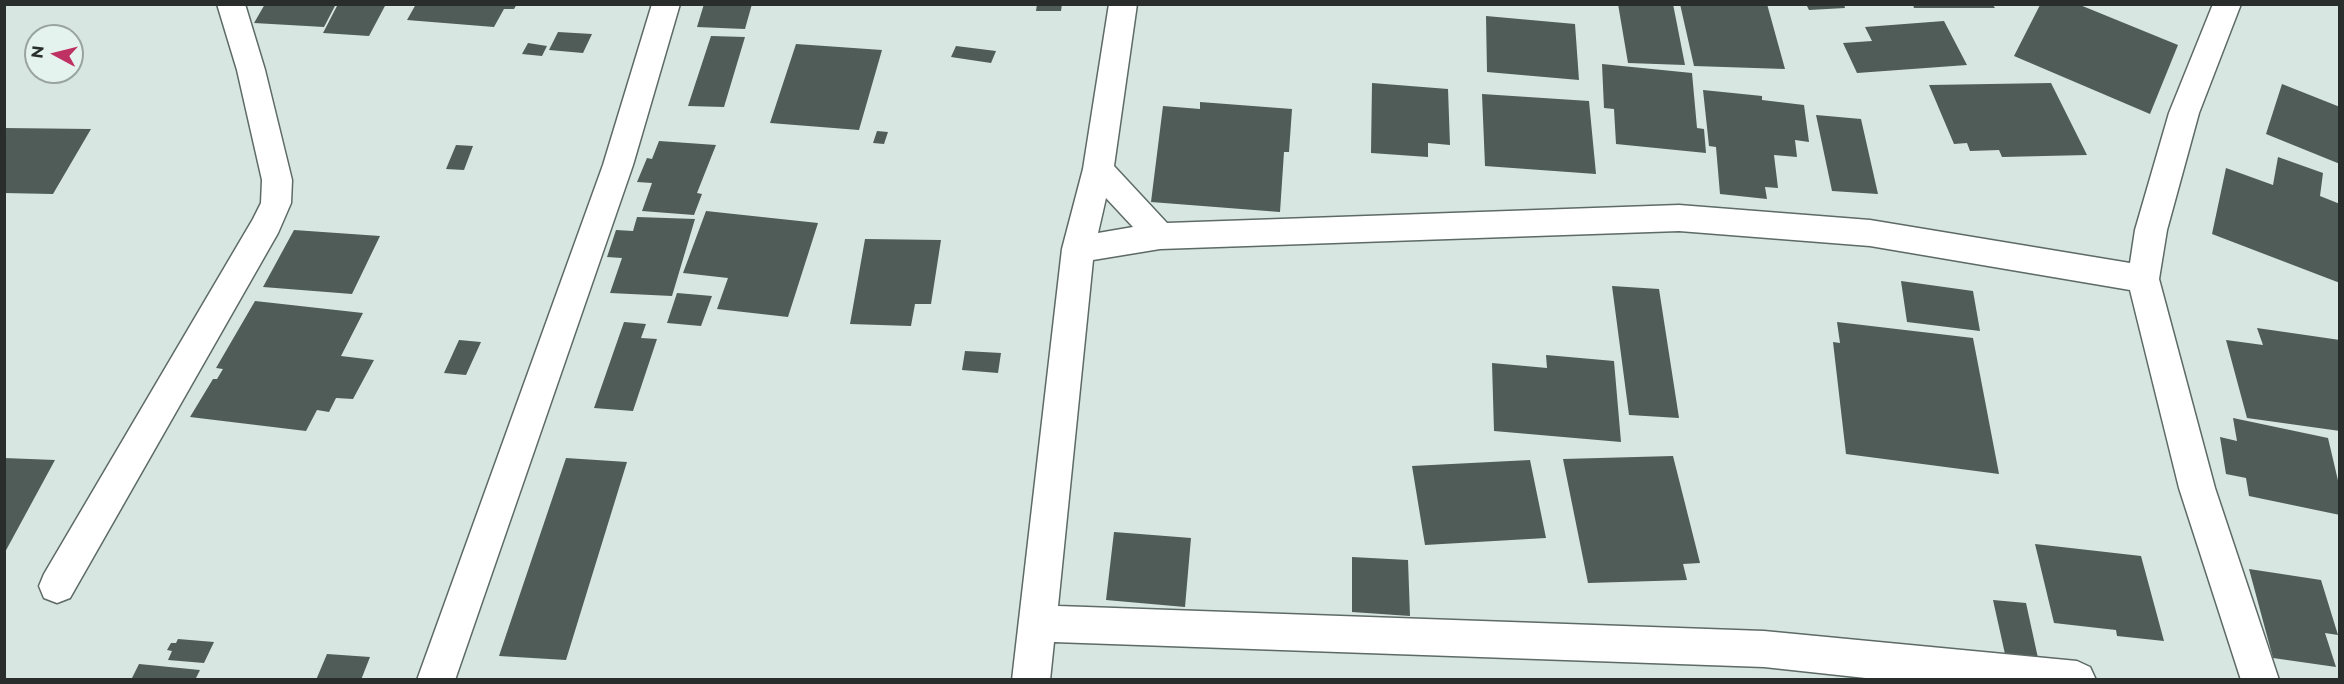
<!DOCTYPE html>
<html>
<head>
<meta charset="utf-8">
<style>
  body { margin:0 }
  #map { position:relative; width:2344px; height:684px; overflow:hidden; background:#d7e6e0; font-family:Montserrat,sans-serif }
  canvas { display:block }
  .frame { position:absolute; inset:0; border:6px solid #292e2c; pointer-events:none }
  .north { position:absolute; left:24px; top:24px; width:60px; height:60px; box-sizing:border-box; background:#e4f3ed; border:2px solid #99a4a0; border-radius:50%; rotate:277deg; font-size:16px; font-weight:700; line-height:24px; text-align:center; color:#292e2c }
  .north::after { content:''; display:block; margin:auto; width:21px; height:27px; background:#bf3162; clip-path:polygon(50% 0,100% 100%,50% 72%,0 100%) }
</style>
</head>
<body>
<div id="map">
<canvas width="2344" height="684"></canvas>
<div class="frame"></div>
<div class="north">N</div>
</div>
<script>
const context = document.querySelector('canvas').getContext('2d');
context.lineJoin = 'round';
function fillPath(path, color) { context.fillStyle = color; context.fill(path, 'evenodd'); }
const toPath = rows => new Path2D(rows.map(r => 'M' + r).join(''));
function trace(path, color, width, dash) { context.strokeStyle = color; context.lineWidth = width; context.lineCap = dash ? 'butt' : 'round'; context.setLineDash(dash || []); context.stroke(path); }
const building = toPath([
  [265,4,336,4,324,27,254,23],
  [338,4,386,4,369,36,323,33],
  [416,4,517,4,514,9,504,9,494,27,407,20],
  [704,4,752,4,745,29,697,27],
  [1037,4,1062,4,1061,11,1036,11],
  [1618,4,1673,4,1685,65,1628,63],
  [1680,4,1767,4,1785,69,1694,66],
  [1806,4,1844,4,1845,8,1809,10],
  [1913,5,1993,5,1995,8,1914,8],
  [2040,5,2080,5,2178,45,2150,114,2014,56],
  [1486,16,1575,24,1579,80,1487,72],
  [1944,21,1967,65,1857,73,1843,43,1872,41,1865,27],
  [558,32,592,34,583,53,549,50],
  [711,36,745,37,724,107,688,106],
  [528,43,547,46,542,56,522,54],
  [796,44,882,50,859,130,770,123],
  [956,46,996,51,991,63,951,57],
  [1602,64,1692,73,1697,128,1704,129,1706,153,1616,144,1614,109,1604,108],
  [1372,83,1448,89,1450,145,1428,143,1428,157,1371,153],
  [2051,83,2087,155,2002,157,1999,150,1970,151,1967,143,1954,144,1929,85],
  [2282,84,2340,107,2340,164,2266,134],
  [1703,90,1762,96,1762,100,1804,105,1809,142,1795,140,1797,157,1774,155,1778,188,1765,187,1767,199,1720,194,1716,147,1709,146],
  [1482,94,1589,101,1596,174,1485,166],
  [1200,102,1292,109,1289,152,1284,152,1280,212,1151,202,1163,106,1200,109],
  [1816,115,1861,119,1878,194,1832,191],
  [4,128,91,129,53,194,4,193],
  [877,131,888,132,884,144,873,143],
  [659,141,716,145,697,193,702,194,694,215,642,211,652,183,637,182,647,158,652,159],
  [456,145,473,146,464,170,446,169],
  [2278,157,2323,173,2320,196,2340,204,2340,283,2212,234,2226,168,2273,185],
  [706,211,818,223,788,317,717,309,728,278,683,273],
  [637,217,695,219,672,296,610,293,622,258,607,257,616,230,633,231],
  [294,230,380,236,352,294,263,287],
  [865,239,941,240,931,304,915,304,911,326,850,324],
  [1901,281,1973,291,1980,331,1907,322],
  [1612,286,1659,289,1679,418,1629,415],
  [677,293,712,296,701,326,667,323],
  [255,301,363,313,341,356,374,360,353,399,336,398,329,412,317,410,306,431,190,417,213,379,217,379,223,369,216,368],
  [624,322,646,324,641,338,657,339,633,411,594,408],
  [1837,322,1973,338,1999,474,1846,454,1833,342,1840,343],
  [2257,328,2340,340,2340,431,2247,418,2226,340,2263,345],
  [459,340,481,342,466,375,444,373],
  [965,351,1001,353,998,373,962,370],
  [1546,355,1614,361,1621,442,1494,431,1492,363,1547,368],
  [2233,418,2328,438,2340,489,2340,515,2249,496,2246,478,2226,474,2220,437,2237,441],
  [1673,456,1700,563,1683,564,1687,580,1588,583,1563,459],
  [4,458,55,460,4,554],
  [566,458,627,462,566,660,499,656],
  [1530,460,1546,538,1425,545,1412,466],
  [1114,532,1191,538,1185,607,1106,600],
  [2035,544,2141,556,2164,641,2117,636,2116,630,2054,623],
  [1352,557,1408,560,1410,616,1352,612],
  [2249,569,2321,580,2338,635,2325,633,2336,667,2273,658],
  [1993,600,2026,603,2038,658,2005,654],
  [178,639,214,642,204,663,168,660,172,651,167,650,171,643,176,643],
  [327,654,370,657,361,680,316,680],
  [139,664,200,670,195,680,131,680]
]);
const minor = toPath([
  [217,4,245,4,265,70,292,180,291,203,278,233,70,598,57,603,44,598,39,586,44,574,253,219,261,203,262,180,237,70,217,4],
  [652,4,680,4,633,165,455,680,417,680,603,165,652,4],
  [1109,4,1137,4,1114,166,1167,223,1679,205,1870,220,2130,263,2135,230,2169,113,2213,4,2241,4,2199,113,2167,230,2159,279,2215,488,2279,680,2241,680,2179,488,2130,290,1870,246,1679,231,1160,249,1093,260,1058,606,1764,631,2077,661,2090,667,2096,680,1884,680,1764,667,1054,642,1050,680,1012,680,1062,249,1083,169,1109,4],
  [1106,198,1133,227,1098,233,1106,198]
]);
fillPath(building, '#4f5c57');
trace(minor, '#5d6a65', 3);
fillPath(minor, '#fff');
</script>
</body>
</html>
